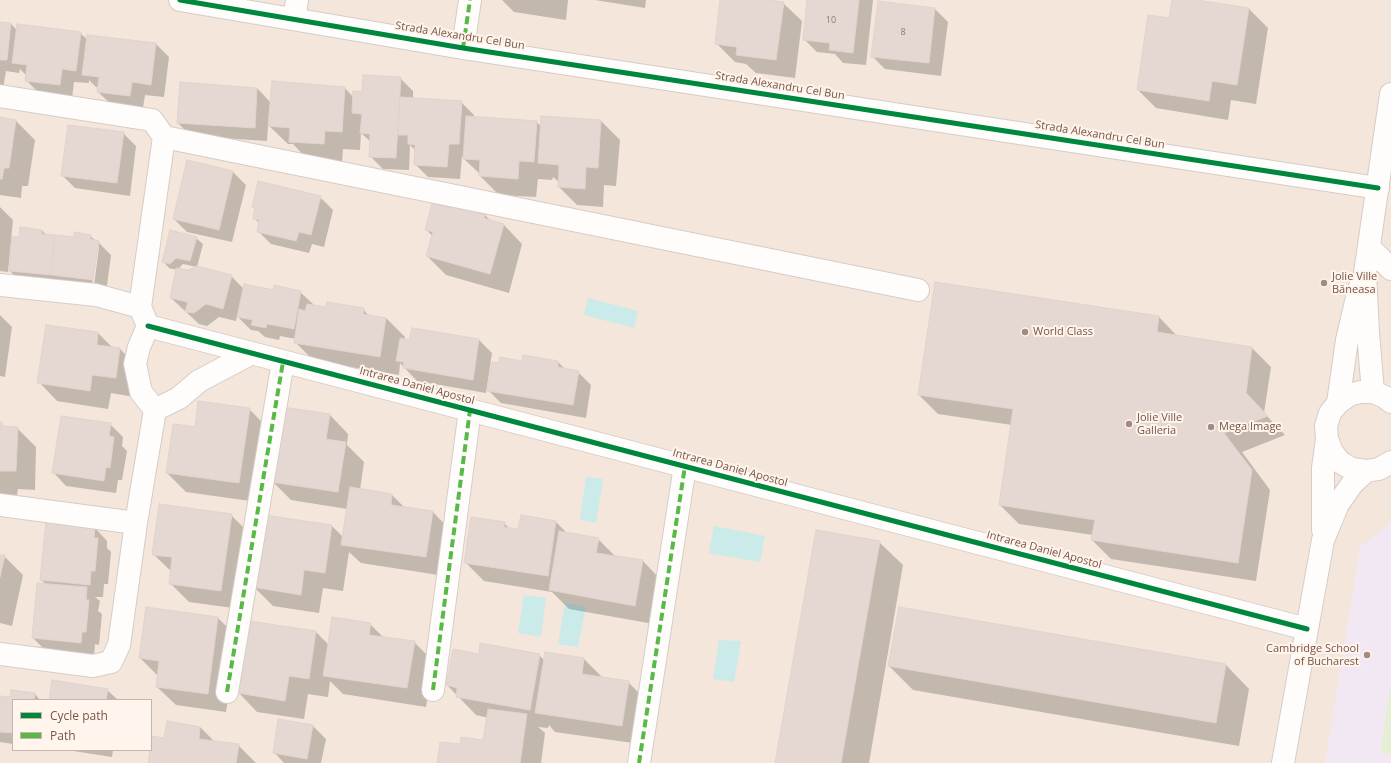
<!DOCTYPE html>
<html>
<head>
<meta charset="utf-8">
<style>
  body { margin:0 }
  #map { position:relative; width:1391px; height:763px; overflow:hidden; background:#f8f1ea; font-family:"Open Sans",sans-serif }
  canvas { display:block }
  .legend { position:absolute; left:12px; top:699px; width:140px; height:52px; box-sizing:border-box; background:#fff5ec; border:1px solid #c9b4aa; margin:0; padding:5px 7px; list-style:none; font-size:12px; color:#795347 }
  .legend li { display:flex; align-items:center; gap:8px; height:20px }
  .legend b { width:20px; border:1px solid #c9b4aa }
</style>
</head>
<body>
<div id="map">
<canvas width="1391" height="763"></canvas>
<ul class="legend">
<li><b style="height:5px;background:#00873e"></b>Cycle path</li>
<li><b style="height:5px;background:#58b947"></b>Path</li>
</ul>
</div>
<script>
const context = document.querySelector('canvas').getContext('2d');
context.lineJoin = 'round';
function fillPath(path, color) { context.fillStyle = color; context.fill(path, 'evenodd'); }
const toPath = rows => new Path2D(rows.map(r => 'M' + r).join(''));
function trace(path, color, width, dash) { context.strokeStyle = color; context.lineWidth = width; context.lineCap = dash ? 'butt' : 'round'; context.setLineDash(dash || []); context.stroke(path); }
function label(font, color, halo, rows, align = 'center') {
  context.font = font + ' "Open Sans",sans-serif'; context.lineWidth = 4; context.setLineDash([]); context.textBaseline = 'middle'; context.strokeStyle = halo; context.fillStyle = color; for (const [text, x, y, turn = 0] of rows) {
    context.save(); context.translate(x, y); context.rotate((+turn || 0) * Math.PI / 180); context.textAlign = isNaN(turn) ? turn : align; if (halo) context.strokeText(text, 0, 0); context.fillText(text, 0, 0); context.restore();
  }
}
const residential = toPath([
  [0,0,1391,0,1391,763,0,763],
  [13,700,151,700,151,750,13,750]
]);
const education = toPath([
  [1391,523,1391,763,1325,763,1360,547]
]);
const green = toPath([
  [1391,682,1391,755,1380,753]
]);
const water = toPath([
  [588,298,638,311,634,328,584,315],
  [586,477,603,479,596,523,580,520],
  [714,526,765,536,760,562,709,553],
  [524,595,546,598,541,637,518,633],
  [565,603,586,607,578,647,558,644],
  [719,640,741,641,734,682,713,679]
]);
const shadow = toPath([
  [502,0,568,0,566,20,514,12],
  [595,0,646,0,645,8],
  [721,0,761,0,783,3,802,21,795,78,756,73,746,64,735,62,716,43],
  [808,0,873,0,866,65,843,63,835,54,817,52,804,39],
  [1173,0,1191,0,1249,9,1268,28,1256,104,1231,100,1228,120,1156,108,1138,90,1170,19],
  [879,2,935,9,948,22,941,76,885,69,872,56],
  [0,23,11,24,17,30,80,33,88,40,156,44,169,57,164,97,145,95,143,108,111,104,98,92,99,88,96,87,89,80,89,83,74,82,72,98,39,93,26,80,26,75,20,69,19,73,6,71,3,89,0,88],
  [400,78,413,91,413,99,461,102,474,115,474,118,536,122,542,127,601,121,620,140,616,186,604,185,603,207,577,205,559,187,559,182,553,177,552,180,538,179,536,197,499,195,480,176,480,174,464,159,464,157,462,156,460,179,428,177,415,164,416,151,410,145,409,170,383,169,370,156,371,142,361,133,360,150,343,149,342,163,308,160,293,144,288,144,268,125,267,141,191,136,178,123,257,88,271,103,345,88,354,98],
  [0,118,16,121,35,140,28,186,22,186,21,198,0,195],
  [123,133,136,146,130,196,75,188,62,175],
  [188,162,233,172,246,185,232,242,187,232,174,219],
  [320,197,333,210,324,247,312,244,309,253,271,244,258,231,260,224,254,218,256,210,253,207],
  [0,207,13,220,8,272,0,271],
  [455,207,485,215,491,221,504,225,522,244,509,293,446,275,427,256,433,236,426,230],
  [42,230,46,235,74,238,90,236,96,241,98,242,111,255,106,293,23,284,10,271,20,239],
  [97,245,99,247,94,286,92,285],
  [196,238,203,244,197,267,231,276,244,289,300,292,313,304,313,306,327,308,363,309,369,316,386,318,405,337,404,340,410,341,412,329,479,340,492,353,486,393,417,381,400,363,399,375,314,361,295,342,296,339,280,336,279,340,265,337,258,331,251,330,237,316,236,321,219,317,207,326,199,324,171,298,177,270,169,268,163,261],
  [183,264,197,267,189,271,177,270],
  [0,315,12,327,5,377,0,376],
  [1159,317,1177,336,1252,348,1271,367,1264,413,1285,435,1242,452,1270,490,1256,581,1111,559,1092,540,1093,535,1019,524,1000,505,1012,425,938,414,919,395],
  [47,326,98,333,113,348,120,349,139,368,134,397,111,393,108,409,57,401,39,382],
  [523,362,558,362,566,370,578,372,591,385,586,418,501,403,488,390,500,364],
  [249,409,268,428,257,502,186,492,167,473,195,428],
  [330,415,348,434,347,445,364,462,360,490,392,495,405,508,433,512,451,531,445,576,361,563,349,552,343,591,323,588,319,613,273,606,254,587,332,526,343,537,347,509,291,500,272,481],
  [0,423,5,428,17,428,36,447,35,490,18,489,17,495,0,494],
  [110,424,123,437,122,446,127,451,122,480,118,480,116,493,66,486,54,473],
  [231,515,250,534,240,609,189,602,170,583,172,572,153,554],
  [556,522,568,534,598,539,617,558,643,561,661,580,654,624,569,609,552,592,484,581,465,562,504,523,510,529,519,531],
  [95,528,107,541,107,548,111,552,108,584,104,584,103,597,95,597,100,601,98,611,102,614,99,645,95,644,94,655,46,651,33,638,46,584,41,580],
  [879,542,903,565,869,763,776,763],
  [0,556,4,556,23,575,12,626,0,623],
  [218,618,237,637,226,712,176,705,157,687,158,676,140,658],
  [249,622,316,632,329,645,370,624,384,638,414,642,433,661,426,707,343,694,330,681,328,697,308,694,304,719,257,712,239,693],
  [545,653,584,659,603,678,628,682,647,701,640,744,555,732,549,725,548,728,538,727,545,733,541,763,438,763,461,745,484,741,488,718,476,715,447,685,480,655,539,655,544,660],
  [1226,665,1249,689,1239,746,913,690,889,666],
  [107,690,118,700,50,700],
  [35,694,40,700,13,700,13,744,0,742,0,697,11,698],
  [167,722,200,727,215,742,238,745,256,763,149,763,152,737,165,739],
  [313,726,326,739,321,763,284,763,274,752],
  [67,750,113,750,112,757]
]);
const building = toPath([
  [720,0,769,0,784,2,776,60,736,55,737,47,715,44,720,0],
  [807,0,859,0,853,53,829,50,830,43,803,40,807,0],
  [1172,0,1197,0,1249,8,1237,85,1212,81,1209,101,1137,90,1148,15,1169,18,1172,0],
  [878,1,935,8,929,63,871,57,878,1],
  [0,22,11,23,7,60,0,60,0,22],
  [17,24,81,32,76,71,62,69,60,85,25,81,27,65,12,63,17,24],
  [87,35,156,43,151,85,132,82,130,96,97,92,99,77,82,75,87,35],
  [363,75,401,77,396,158,369,157,370,134,360,133,362,114,352,113,353,91,362,92,363,75],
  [272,81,345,87,342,132,325,131,324,144,289,142,290,128,268,126,272,81],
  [180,82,257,88,255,128,177,123,180,82],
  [400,97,462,101,459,144,449,144,447,167,414,165,415,145,408,144,408,135,398,135,400,97],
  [466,116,537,121,534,162,519,161,518,179,479,176,480,160,463,159,466,116],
  [541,116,601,120,598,168,586,167,585,189,558,187,559,165,538,163,541,116],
  [0,117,16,120,9,168,4,168,2,179,0,179,0,117],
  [68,125,124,132,117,183,61,176,68,125],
  [187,160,233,171,219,230,173,219,187,160],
  [258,181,321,196,311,235,299,232,296,241,257,232,259,220,253,219,255,208,252,207,258,181],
  [432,203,452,208,455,206,485,214,484,218,504,224,490,274,426,256,433,232,425,230,432,203],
  [20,227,42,230,42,234,55,235,51,275,9,271,12,237,19,237,20,227],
  [170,230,197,237,190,261,176,258,170,264,162,262,170,230],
  [74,232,91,235,90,239,99,241,93,280,51,275,55,235,74,237,74,232],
  [197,266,232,275,223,309,206,304,194,313,185,312,188,302,170,298,176,268,188,270,197,266],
  [935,282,1159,316,1157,332,1252,347,1246,393,1268,416,1224,433,1252,470,1238,563,1091,540,1095,520,999,505,1013,409,918,395,935,282],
  [244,284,274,290,274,285,301,291,294,329,267,324,266,328,251,325,253,320,237,317,244,284],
  [327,302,364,308,363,314,386,318,380,357,294,343,299,309,305,311,307,304,326,307,327,302],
  [46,325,98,332,97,345,120,348,116,378,92,375,90,391,37,383,46,325],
  [412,328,479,339,473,380,403,368,404,362,396,361,400,338,409,340,412,328],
  [523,355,558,361,558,367,579,371,573,405,487,391,492,362,499,363,500,357,522,361,523,355],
  [198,401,250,408,239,483,166,473,173,424,195,427,198,401],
  [283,407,330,414,326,439,346,442,338,492,271,482,283,407],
  [61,416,111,423,109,436,114,437,110,468,106,467,104,481,52,473,61,416],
  [0,422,2,422,2,426,18,427,16,471,0,471,0,422],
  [350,487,392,494,391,505,433,511,426,557,341,545,350,487],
  [159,504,232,514,221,591,169,584,172,557,152,555,159,504],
  [264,515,332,525,325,573,304,570,301,595,253,587,264,515],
  [521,515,556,521,548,576,464,563,471,517,505,522,504,527,518,529,521,515],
  [46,522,95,527,94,538,98,538,95,571,91,571,90,585,40,580,46,522],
  [816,530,880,541,841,763,775,763,816,530],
  [559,531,599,538,596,553,643,560,635,606,549,590,559,531],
  [0,555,5,555,0,577,0,555],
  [37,583,87,587,86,600,89,600,86,632,82,632,81,643,32,638,37,583],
  [146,607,218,617,208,694,156,687,159,661,139,658,146,607],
  [899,607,1226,664,1216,723,888,666,899,607],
  [332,617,371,623,369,635,415,641,407,688,323,676,332,617],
  [249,621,316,631,309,679,289,676,285,701,238,693,249,621],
  [480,643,540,654,530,710,456,697,457,688,446,685,453,649,479,654,480,643],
  [545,652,584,658,582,674,629,681,622,726,535,713,545,652],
  [52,680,108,689,106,700,49,700,52,680],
  [11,690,35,693,34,700,13,700,13,733,0,732,0,696,10,697,11,690],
  [488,709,527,714,520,763,437,763,440,742,460,744,461,737,483,740,488,709],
  [278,719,313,725,307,759,273,753,278,719],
  [167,721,200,727,199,739,239,744,236,763,148,763,150,750,151,750,152,736,164,738,167,721]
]);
const minor = toPath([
  [180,0,463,48,1378,188],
  [294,19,297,0],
  [463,48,470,0],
  [0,96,152,120,164,137,140,307,148,326,139,347,135,364,141,392,155,410,136,523,119,645,111,662,93,666,0,654],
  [164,137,918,290],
  [1369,247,1391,269],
  [0,285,96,295,140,307],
  [148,326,1307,629],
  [1373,392,1368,333,1365,273,1391,94],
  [1338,403,1347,340,1359,289],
  [155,410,179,398,199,381,252,353],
  [1327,439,1332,452,1340,462,1352,469,1366,471,1379,469,1391,462],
  [0,505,136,523],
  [1323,530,1323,468,1327,439,1326,426,1330,413,1338,403,1349,395,1360,392,1373,392,1385,397,1391,402],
  [433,690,470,410],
  [227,692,283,362],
  [639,763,685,466],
  [1283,763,1323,540,1338,504,1352,484,1366,471]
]);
const quiet = toPath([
  [463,48,470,0],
  [433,690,470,410],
  [227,692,283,362],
  [639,763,685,466]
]);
const cycleway = toPath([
  [180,0,463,48,1378,188],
  [148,326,1307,629]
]);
const markers = [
  [1324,283,4,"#a58a80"],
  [1025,332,4,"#a58a80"],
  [1129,424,4,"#a58a80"],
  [1211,427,4,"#a58a80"],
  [1367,655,4,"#a58a80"]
];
const numberNames = [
  ["10",831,20],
  ["8",903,32]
];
const streetNames = [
  ["Strada Alexandru Cel Bun",460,36,9],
  ["Strada Alexandru Cel Bun",780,86,9],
  ["Strada Alexandru Cel Bun",1100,135,9],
  ["Intrarea Daniel Apostol",417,386,15],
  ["Intrarea Daniel Apostol",730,468,15],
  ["Intrarea Daniel Apostol",1044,550,15]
];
const poiNames = [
  ["Jolie Ville",1332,277],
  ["Băneasa",1332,290],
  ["World Class",1033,332],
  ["Jolie Ville",1137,418],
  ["Galleria",1137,431],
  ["Mega Image",1219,427],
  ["Cambridge School",1359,649,"right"],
  ["of Bucharest",1359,662,"right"]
];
fillPath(residential, '#f4e6da');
fillPath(education, '#f2e8f3');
fillPath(green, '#e6efd3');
fillPath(water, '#caebe9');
fillPath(shadow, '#0003');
fillPath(building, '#e5d8d2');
trace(building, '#e2d3cc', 1);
trace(minor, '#d6ccc7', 24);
trace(minor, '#fefdfc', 22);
trace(quiet, '#58b947', 4, [8, 4]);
trace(cycleway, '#00873e', 5);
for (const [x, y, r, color] of markers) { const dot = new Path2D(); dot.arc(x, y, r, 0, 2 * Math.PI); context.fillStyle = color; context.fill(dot); trace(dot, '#fff5ec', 1.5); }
label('9px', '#96766c', null, numberNames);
label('11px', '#795347', '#fff5ec', streetNames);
label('11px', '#795347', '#fff5ec', poiNames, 'left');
</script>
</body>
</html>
